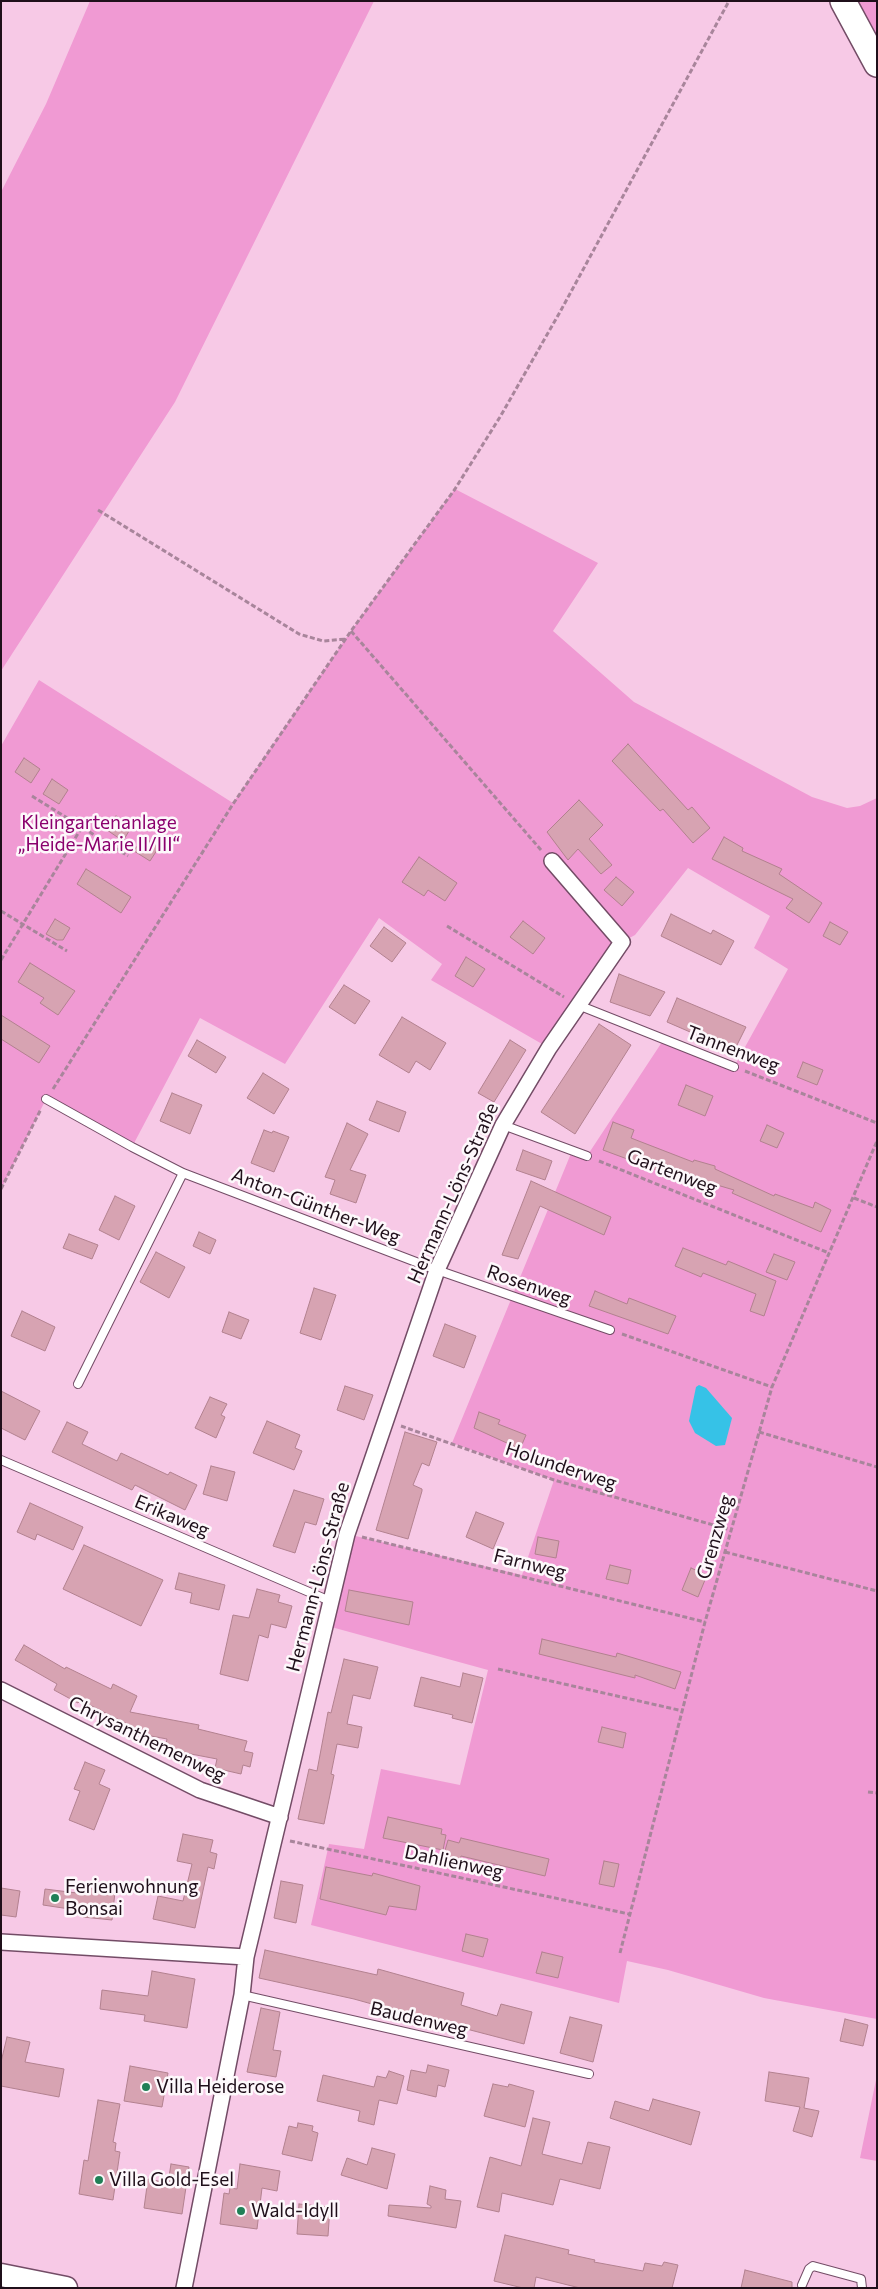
<!DOCTYPE html>
<html>
<head>
<meta charset="utf-8">
<style>
  body { margin:0 }
  #map { position:relative; width:878px; height:2289px; overflow:hidden; background:#f7c9e6; font-family:Commissioner,sans-serif }
  canvas { display:block }
  .frame { position:absolute; inset:0; border:2px solid #1f0f1a; pointer-events:none }
</style>
</head>
<body>
<div id="map">
<canvas width="878" height="2289"></canvas>
<div class="frame"></div>
</div>
<script>
const context = document.querySelector('canvas').getContext('2d');
context.lineJoin = 'round';
function fillPath(path, color) { context.fillStyle = color; context.fill(path, 'evenodd'); }
const toPath = rows => new Path2D(rows.map(r => 'M' + r).join(''));
function trace(path, color, width, dash) { context.strokeStyle = color; context.lineWidth = width; context.lineCap = dash ? 'butt' : 'round'; context.setLineDash(dash || []); context.stroke(path); }
function label(font, color, halo, rows, align = 'center') {
  context.font = font + ' Commissioner,sans-serif'; context.lineWidth = 5; context.setLineDash([]); context.textBaseline = 'middle'; context.strokeStyle = halo; context.fillStyle = color; for (const [text, x, y, turn = 0] of rows) {
    context.save(); context.translate(x, y); context.rotate((+turn || 0) * Math.PI / 180); context.textAlign = isNaN(turn) ? turn : align; if (halo) context.strokeText(text, 0, 0); context.fillText(text, 0, 0); context.restore();
  }
}
const green = toPath([
  [90,1,374,1,175,402,1,671,1,192,46,104],
  [858,1,877,1,877,38],
  [455,489,598,563,553,631,634,702,812,797,847,808,860,806,877,798,877,2019,764,1998,668,1970,627,1961,619,2003,311,1925,329,1844,364,1849,381,1769,460,1785,488,1670,324,1625,347,1534,522,1575,554,1480,452,1443,572,1151,587,1156,664,1039,734,1067,788,969,754,948,770,916,688,868,635,935,622,942,549,1048,431,980,442,964,379,918,285,1064,200,1018,132,1147,46,1099,1,1189,1,746,39,680,233,803,351,631],
  [877,2075,877,2161,860,2158]
]);
const water = toPath([
  [699,1385,706,1388,732,1418,725,1445,716,1446,695,1433,689,1421,696,1387]
]);
const building = toPath([
  [628,744,688,810,692,807,710,828,693,843,663,809,660,811,612,761,628,744],
  [24,758,40,769,31,783,15,772,24,758],
  [52,779,68,790,59,804,43,794,52,779],
  [579,800,603,825,589,839,612,865,601,874,578,849,568,860,547,832,579,800],
  [116,816,132,826,123,841,107,830,116,816],
  [143,837,159,847,150,861,134,851,143,837],
  [724,837,743,848,742,851,782,869,779,874,822,903,809,923,786,908,793,899,712,859,724,837],
  [419,857,457,883,445,901,428,890,424,896,402,882,419,857],
  [86,869,131,897,121,913,77,884,86,869],
  [616,877,634,892,622,906,604,890,616,877],
  [671,914,711,934,713,930,734,941,721,965,661,936,671,914],
  [55,919,70,928,63,940,57,940,46,934,55,919],
  [523,921,545,938,533,954,510,937,523,921],
  [830,922,848,932,840,945,823,936,830,922],
  [384,927,406,943,392,962,370,946,384,927],
  [466,957,485,969,473,987,455,976,466,957],
  [30,963,75,991,58,1015,40,1003,44,998,18,982,30,963],
  [619,974,665,992,650,1016,610,1002,619,974],
  [344,985,370,1001,355,1024,329,1007,344,985],
  [677,998,746,1027,734,1051,667,1022,677,998],
  [1,1015,50,1046,39,1063,1,1039,1,1015],
  [402,1017,446,1043,430,1070,416,1061,409,1073,379,1055,402,1017],
  [599,1024,631,1045,575,1134,541,1112,599,1024],
  [197,1040,226,1057,216,1073,188,1056,197,1040],
  [510,1040,526,1050,494,1102,478,1093,510,1040],
  [803,1062,823,1070,817,1085,797,1077,803,1062],
  [263,1073,289,1089,274,1114,247,1098,263,1073],
  [686,1085,713,1096,705,1116,678,1105,686,1085],
  [172,1093,202,1105,190,1134,160,1121,172,1093],
  [377,1101,406,1112,399,1132,369,1120,377,1101],
  [613,1122,634,1130,631,1138,693,1162,694,1160,715,1166,715,1169,774,1196,775,1194,813,1208,815,1202,831,1210,821,1232,732,1193,734,1190,666,1170,665,1173,603,1150,613,1122],
  [347,1123,368,1134,350,1170,366,1175,356,1203,330,1194,335,1180,325,1177,347,1123],
  [767,1125,784,1133,777,1148,760,1141,767,1125],
  [264,1130,272,1133,273,1131,289,1137,274,1172,251,1163,264,1130],
  [523,1150,552,1161,545,1180,516,1170,523,1150],
  [531,1181,611,1217,604,1235,540,1206,518,1259,502,1255,531,1181],
  [115,1196,135,1206,119,1240,99,1230,115,1196],
  [199,1232,216,1240,210,1254,193,1246,199,1232],
  [69,1234,98,1245,92,1259,63,1248,69,1234],
  [683,1248,726,1265,728,1261,776,1281,764,1316,750,1311,756,1294,703,1273,701,1277,675,1266,683,1248],
  [156,1252,185,1267,169,1298,140,1282,156,1252],
  [774,1254,795,1262,787,1280,766,1272,774,1254],
  [314,1288,336,1295,321,1340,300,1333,314,1288],
  [595,1291,627,1304,629,1298,676,1316,668,1334,589,1306,595,1291],
  [22,1311,55,1327,45,1351,11,1336,22,1311],
  [229,1312,249,1320,241,1339,222,1332,229,1312],
  [445,1324,476,1336,464,1368,433,1356,445,1324],
  [345,1386,373,1395,364,1420,337,1410,345,1386],
  [1,1391,40,1411,25,1440,1,1428,1,1391],
  [210,1397,227,1404,221,1415,225,1417,216,1438,195,1428,210,1397],
  [479,1412,500,1420,498,1424,526,1435,520,1449,474,1428,479,1412],
  [267,1421,300,1435,295,1448,302,1451,294,1470,253,1453,267,1421],
  [67,1422,88,1432,82,1444,117,1461,121,1453,168,1475,170,1472,197,1485,185,1510,135,1485,132,1490,52,1452,67,1422],
  [405,1432,437,1442,429,1466,422,1463,413,1485,422,1489,422,1491,408,1539,376,1530,405,1432],
  [211,1466,235,1472,227,1501,203,1494,211,1466],
  [294,1490,324,1499,316,1525,305,1522,295,1553,273,1546,294,1490],
  [30,1503,83,1527,73,1550,37,1534,35,1540,17,1532,30,1503],
  [476,1512,504,1523,493,1549,466,1537,476,1512],
  [538,1537,559,1541,556,1558,535,1554,538,1537],
  [84,1545,163,1580,141,1626,63,1589,84,1545],
  [610,1565,631,1570,628,1584,606,1579,610,1565],
  [691,1568,707,1575,698,1597,682,1590,691,1568],
  [179,1573,225,1585,219,1610,190,1603,192,1593,175,1589,179,1573],
  [257,1589,280,1595,278,1602,292,1606,286,1628,271,1624,268,1638,259,1635,248,1681,220,1674,233,1615,249,1618,257,1589],
  [349,1590,413,1602,409,1625,345,1611,349,1590],
  [542,1639,616,1657,617,1653,681,1672,675,1689,635,1675,635,1678,539,1654,542,1639],
  [24,1645,65,1669,66,1667,111,1689,113,1684,137,1696,130,1712,199,1725,198,1729,247,1741,244,1751,253,1753,250,1767,243,1765,241,1774,215,1768,217,1759,165,1749,167,1739,151,1736,80,1700,78,1703,54,1690,57,1684,15,1660,24,1645],
  [344,1659,378,1667,370,1699,353,1695,347,1724,362,1727,358,1748,337,1744,331,1774,334,1775,324,1824,298,1819,309,1769,317,1771,328,1712,331,1713,344,1659],
  [463,1673,483,1678,472,1723,452,1718,453,1715,414,1706,421,1677,460,1687,463,1673],
  [602,1727,626,1733,623,1748,598,1742,602,1727],
  [85,1762,105,1770,99,1784,110,1789,94,1830,69,1820,80,1791,74,1789,85,1762],
  [388,1817,442,1829,441,1834,446,1835,443,1850,383,1838,388,1817],
  [183,1834,213,1840,210,1852,217,1854,214,1869,208,1867,195,1928,153,1919,158,1896,183,1901,192,1864,177,1861,183,1834],
  [461,1838,549,1859,545,1876,461,1856,458,1866,442,1861,448,1840,459,1843,461,1838],
  [604,1861,619,1864,614,1887,599,1884,604,1861],
  [326,1867,372,1876,373,1873,420,1886,416,1910,389,1906,386,1915,320,1899,326,1867],
  [281,1881,303,1885,296,1923,274,1918,281,1881],
  [1,1888,20,1891,16,1917,1,1915,1,1888],
  [86,1888,115,1892,112,1920,83,1917,83,1911,43,1905,45,1889,85,1894,86,1888],
  [466,1934,488,1939,483,1957,462,1951,466,1934],
  [265,1950,377,1975,378,1969,464,1993,461,2005,497,2016,501,2004,532,2012,524,2044,455,2026,455,2029,422,2021,422,2018,354,1999,259,1978,265,1950],
  [542,1952,563,1957,558,1978,536,1973,542,1952],
  [152,1971,195,1979,187,2028,144,2021,145,2015,100,2009,102,1990,148,1996,152,1971],
  [261,2008,280,2012,273,2050,281,2051,276,2077,247,2072,261,2008],
  [570,2017,602,2025,593,2062,560,2053,570,2017],
  [845,2019,868,2025,863,2046,840,2041,845,2019],
  [7,2037,30,2042,25,2062,64,2069,59,2097,1,2086,1,2062,7,2037],
  [428,2065,449,2070,445,2087,438,2085,436,2097,407,2090,411,2070,426,2073,428,2065],
  [130,2066,168,2073,162,2107,124,2101,130,2066],
  [389,2071,404,2076,397,2104,379,2100,374,2125,358,2121,360,2111,317,2101,323,2075,374,2087,377,2076,386,2078,389,2071],
  [769,2072,809,2078,804,2108,819,2111,812,2137,793,2131,800,2107,765,2101,769,2072],
  [493,2084,508,2087,509,2084,534,2091,525,2127,484,2116,493,2084],
  [653,2099,700,2112,691,2145,610,2118,615,2101,649,2111,653,2099],
  [98,2100,120,2104,113,2142,116,2143,115,2151,120,2152,113,2200,79,2194,84,2160,88,2161,98,2100],
  [533,2118,550,2122,542,2154,582,2164,588,2142,610,2147,600,2189,560,2179,553,2205,502,2193,499,2212,477,2207,490,2157,521,2166,533,2118],
  [298,2123,313,2126,312,2131,318,2133,312,2161,282,2154,289,2126,297,2128,298,2123],
  [372,2148,395,2154,387,2189,341,2175,347,2158,367,2165,372,2148],
  [171,2164,189,2167,182,2214,144,2208,148,2179,168,2183,171,2164],
  [240,2164,280,2171,277,2191,262,2188,257,2229,220,2224,224,2193,229,2194,230,2188,237,2189,240,2164],
  [430,2186,446,2190,445,2199,461,2201,456,2228,388,2216,389,2205,431,2208,431,2206,427,2204,430,2186],
  [299,2204,330,2207,328,2236,297,2234,299,2204],
  [505,2235,569,2250,568,2254,595,2260,594,2262,643,2271,645,2263,662,2266,664,2262,678,2265,672,2288,580,2288,536,2277,534,2288,523,2288,494,2281,505,2235],
  [745,2270,792,2282,792,2288,741,2288,745,2270]
]);
const path = toPath([
  [98,510,299,634,323,641,346,639],
  [351,631,541,850],
  [32,796,128,856],
  [1,911,67,951],
  [447,926,564,997],
  [1,960,82,827],
  [745,1071,877,1123],
  [53,1089,233,804,351,631,455,489,500,417,560,312,729,1],
  [599,1161,829,1253],
  [1,1189,41,1109],
  [854,1198,877,1207],
  [622,1334,772,1387],
  [401,1426,554,1480,731,1530],
  [759,1432,877,1467],
  [362,1537,705,1622],
  [725,1552,877,1591],
  [498,1669,683,1711],
  [868,1792,877,1793],
  [290,1841,629,1914],
  [620,1953,705,1622,772,1387,877,1141]
]);
const service = toPath([
  [578,1005,734,1067],
  [46,1099,132,1147,183,1173,437,1270,610,1330],
  [503,1125,587,1156],
  [78,1384,183,1173],
  [1,1460,330,1601],
  [242,1995,589,2074],
  [802,2285,809,2269,813,2266,861,2279,862,2288]
]);
const minor = toPath([
  [1,1690,200,1790,280,1817],
  [1,1942,246,1957],
  [184,2288,242,1995,246,1957,347,1534,437,1270,503,1125,549,1048,622,942,552,861]
]);
const secondary = toPath([
  [1,2275,66,2288]
]);
const primary = toPath([
  [843,1,877,64]
]);
const markers = [
  [55,1898,5,"#208057"],
  [146,2087,5,"#208057"],
  [99,2180,5,"#208057"],
  [241,2211,5,"#208057"]
];
const parkNames = [
  ["Kleingartenanlage",99,823],
  ["„Heide-Marie II/III“",99,845]
];
const streetNames = [
  ["Tannenweg",733,1049,21],
  ["Gartenweg",672,1172,21],
  ["Hermann-Löns-Straße",453,1193,-66],
  ["Anton-Günther-Weg",316,1206,21],
  ["Rosenweg",529,1285,19],
  ["Holunderweg",561,1466,18],
  ["Erikaweg",172,1516,23],
  ["Grenzweg",715,1537,-74],
  ["Farnweg",530,1564,14],
  ["Hermann-Löns-Straße",318,1577,-75],
  ["Chrysanthemenweg",147,1739,26],
  ["Dahlienweg",454,1862,12],
  ["Baudenweg",419,2019,13]
];
const poiNames = [
  ["Ferienwohnung",65,1887],
  ["Bonsai",65,1909],
  ["Villa Heiderose",156,2087],
  ["Villa Gold-Esel",109,2180],
  ["Wald-Idyll",251,2211]
];
fillPath(green, '#f09ad3');
fillPath(water, '#36c2e7');
fillPath(building, '#d7a3b2');
trace(building, '#b2818f', 1);
trace(service, '#734c66', 10);
trace(minor, '#734c66', 18);
trace(secondary, '#734c66', 25);
trace(primary, '#734c66', 28);
trace(path, '#a8859b', 3, [5, 2.5]);
trace(service, '#fff', 8);
trace(minor, '#fff', 15);
trace(secondary, '#fff', 22);
trace(primary, '#fff', 25);
for (const [x, y, r, color] of markers) { const dot = new Path2D(); dot.arc(x, y, r, 0, 2 * Math.PI); context.fillStyle = color; context.fill(dot); trace(dot, '#fdf8fb', 2); }
label('19px', '#8a006d', '#fdf8fb', parkNames);
label('19px', '#1f0f1a', '#fdf8fb', streetNames);
label('19px', '#1f0f1a', '#fdf8fb', poiNames, 'left');
</script>
</body>
</html>
